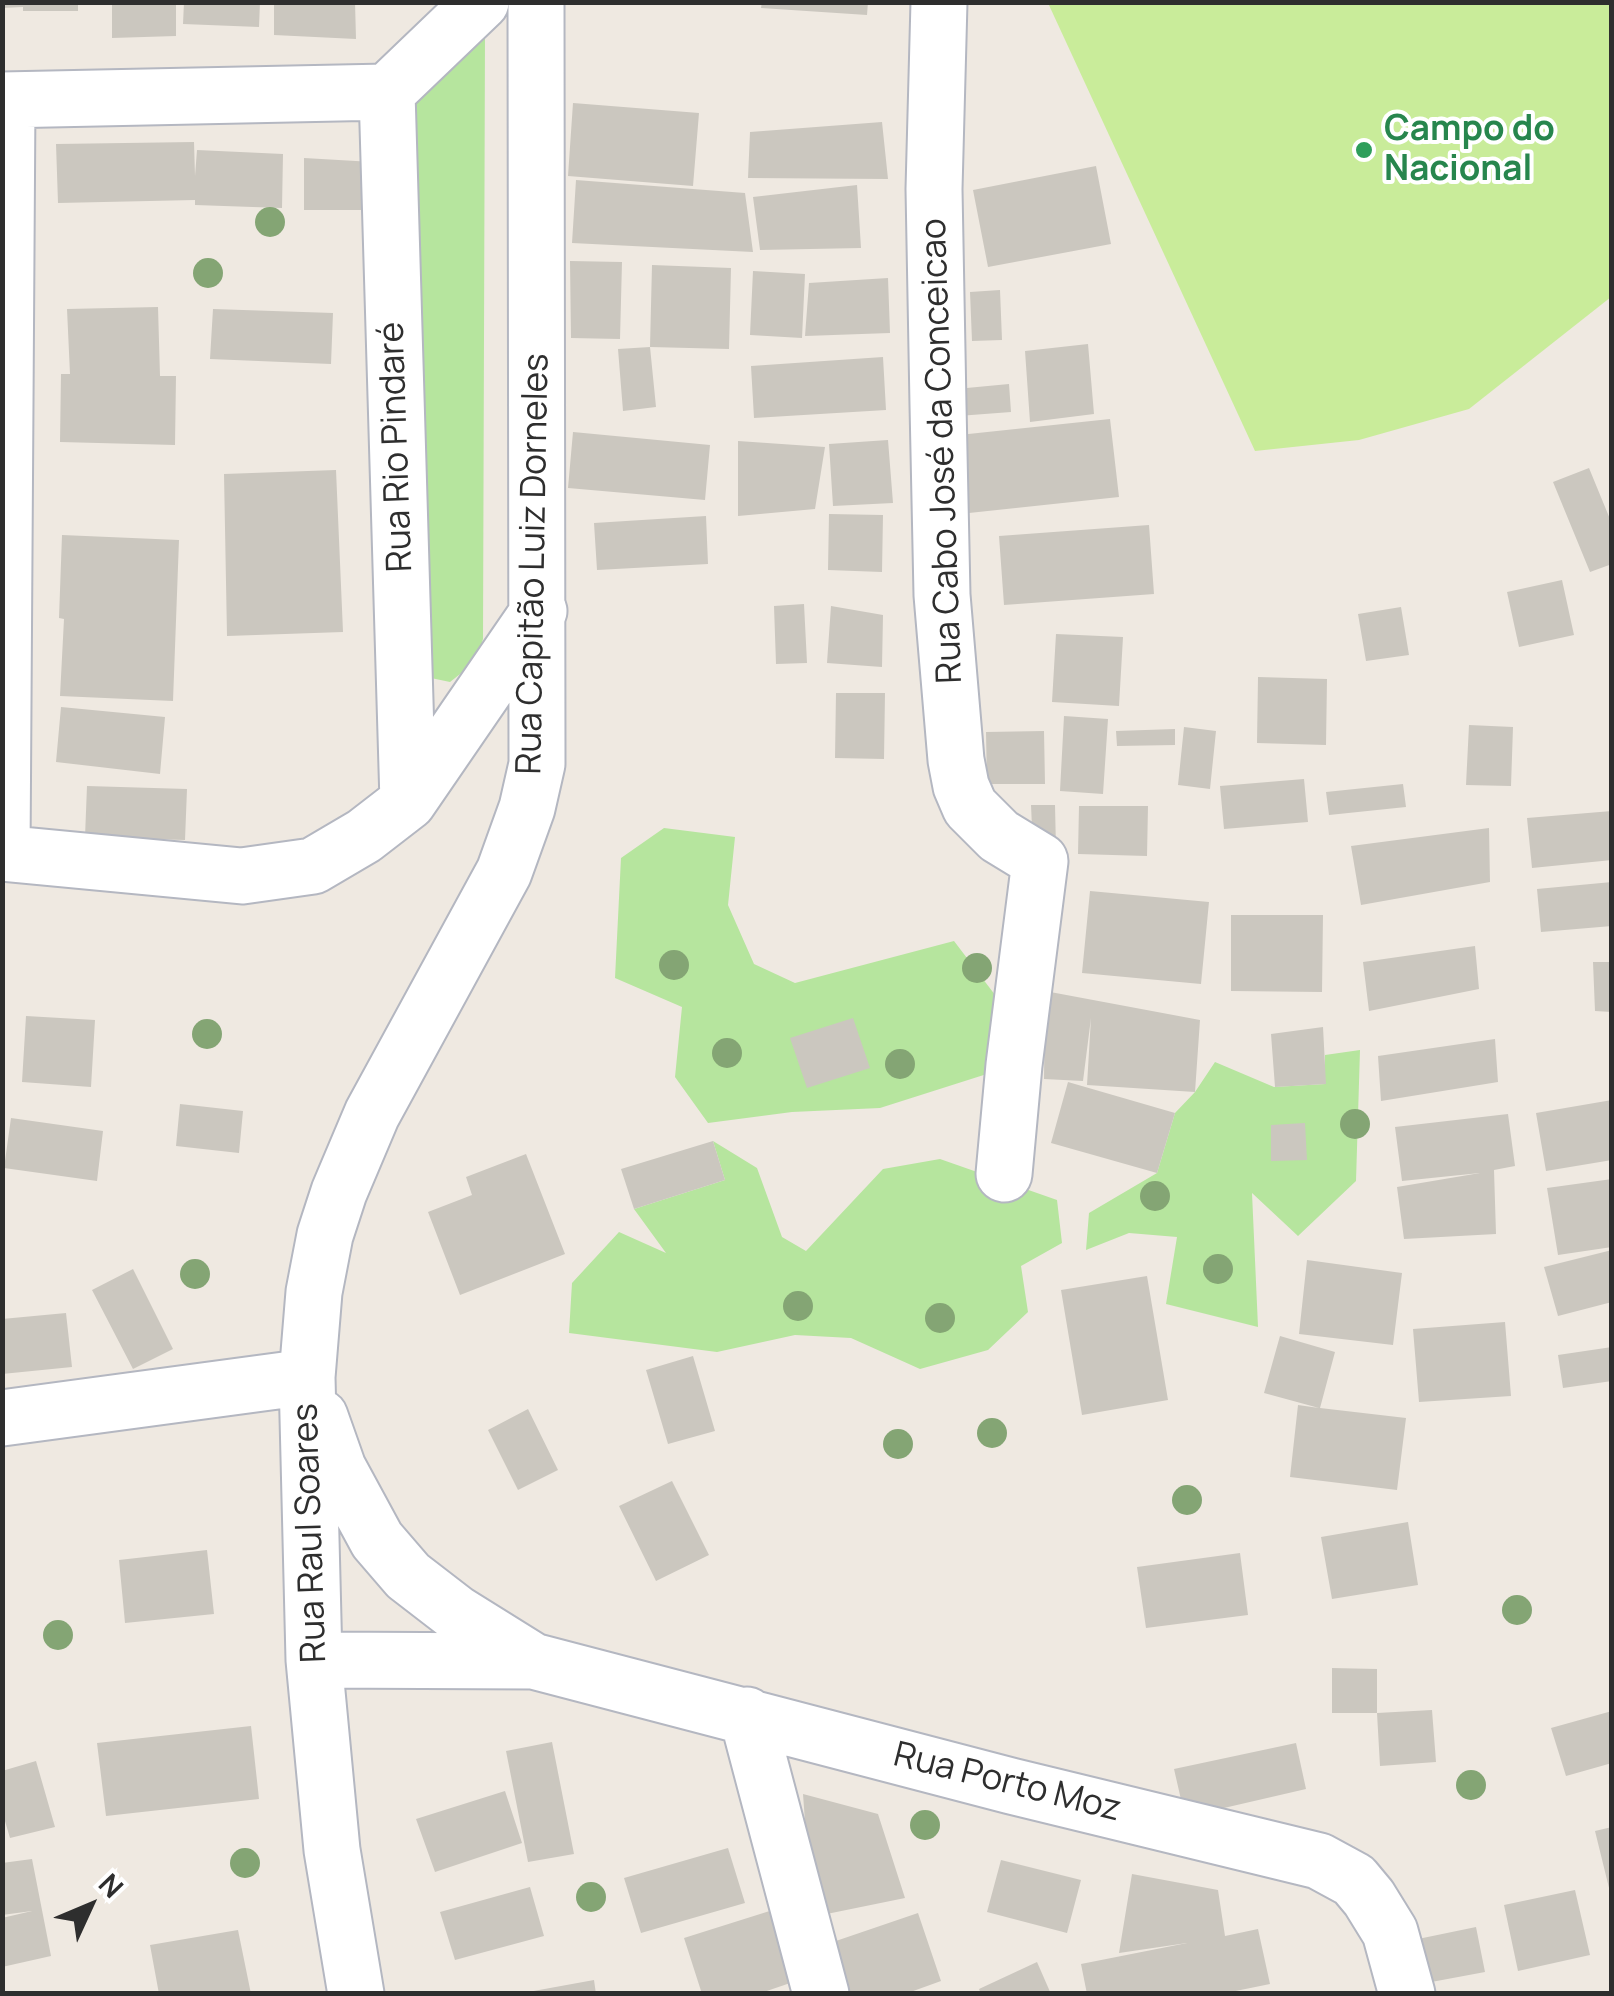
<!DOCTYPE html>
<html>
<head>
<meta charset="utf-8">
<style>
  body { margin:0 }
  #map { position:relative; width:1614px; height:1996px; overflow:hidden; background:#efe9e1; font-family:Manrope,sans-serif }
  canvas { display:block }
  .frame { position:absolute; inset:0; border:5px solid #2e2e2e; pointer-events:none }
  .north { position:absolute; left:40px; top:1856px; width:100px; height:100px; -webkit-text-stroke:8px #fff; paint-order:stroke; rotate:46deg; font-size:28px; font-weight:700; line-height:40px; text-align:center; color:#2e2e2e }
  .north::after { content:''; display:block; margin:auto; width:35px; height:45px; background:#2e2e2e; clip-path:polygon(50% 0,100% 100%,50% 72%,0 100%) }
</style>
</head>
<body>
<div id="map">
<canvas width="1614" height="1996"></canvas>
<div class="frame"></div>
<div class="north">N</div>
</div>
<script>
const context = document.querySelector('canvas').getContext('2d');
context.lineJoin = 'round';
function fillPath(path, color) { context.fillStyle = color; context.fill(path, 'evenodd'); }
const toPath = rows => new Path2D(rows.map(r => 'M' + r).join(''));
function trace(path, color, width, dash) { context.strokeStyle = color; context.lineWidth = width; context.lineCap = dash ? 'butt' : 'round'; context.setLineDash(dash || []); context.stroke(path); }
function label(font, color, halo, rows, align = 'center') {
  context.font = font + ' Manrope,sans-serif'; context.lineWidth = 8; context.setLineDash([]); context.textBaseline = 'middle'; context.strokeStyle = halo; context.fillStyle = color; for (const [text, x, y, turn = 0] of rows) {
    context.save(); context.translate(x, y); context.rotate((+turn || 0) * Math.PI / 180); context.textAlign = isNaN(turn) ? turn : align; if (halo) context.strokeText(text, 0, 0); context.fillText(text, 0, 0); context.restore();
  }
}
const green = toPath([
  [485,35,483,639,479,652,469,667,450,682,431,678,408,102],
  [664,828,735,837,728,905,754,964,795,983,954,941,1005,1008,990,1073,880,1108,792,1112,708,1123,675,1077,682,1007,615,978,621,858],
  [1360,1050,1356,1181,1298,1236,1252,1193,1258,1327,1166,1304,1177,1237,1129,1233,1086,1250,1089,1213,1157,1173,1175,1113,1195,1092,1215,1062,1274,1087,1325,1084,1325,1055],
  [713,1141,757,1168,782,1237,806,1251,883,1169,940,1159,1057,1200,1062,1243,1021,1266,1028,1312,988,1350,920,1369,851,1338,795,1335,717,1352,569,1333,572,1283,619,1232,666,1253,634,1209,725,1180]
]);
const pitch = toPath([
  [1048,3,1611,3,1611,297,1469,409,1359,440,1255,451]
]);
const building = toPath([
  [2,2,78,2,78,11,23,11,23,7,2,8],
  [112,2,176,2,176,36,112,38],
  [184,2,260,2,259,27,183,24],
  [274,2,355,2,356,39,274,35],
  [762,2,868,2,867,15,761,8],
  [573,103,699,113,693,186,568,176],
  [882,122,888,179,748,178,750,132],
  [194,142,195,176,197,150,283,154,282,208,195,205,195,200,58,203,56,144],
  [304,158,373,162,374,210,304,210],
  [1096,166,1111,244,988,267,973,190],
  [576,180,745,193,753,252,572,243],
  [857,185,861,248,760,250,753,197],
  [570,261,622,262,620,339,571,338],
  [652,265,731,268,729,349,650,347],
  [753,271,805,274,802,338,750,335],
  [888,278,890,333,805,336,809,283],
  [1000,290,1002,340,972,341,970,292],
  [158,307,160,376,176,376,175,445,60,442,61,374,70,374,67,309],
  [213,309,333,313,331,364,210,359],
  [1088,344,1094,414,1030,422,1025,351],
  [650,347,656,407,623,411,618,349],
  [883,357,886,410,754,418,751,366],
  [1009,384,1011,412,958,416,956,389],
  [1110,419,1119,497,969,513,959,435],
  [573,432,710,445,705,500,568,488],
  [888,440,893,503,833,506,829,444],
  [738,441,825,447,815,509,738,516],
  [1589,468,1612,524,1612,564,1590,572,1553,482],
  [336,470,343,632,227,636,224,474],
  [829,514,883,515,882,572,828,570],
  [706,516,708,564,597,570,594,523],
  [1149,525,1154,594,1004,605,999,536],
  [62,535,179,540,173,701,60,696,64,619,59,618],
  [1562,580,1574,635,1519,647,1507,592],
  [804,604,807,663,776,664,774,606],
  [831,606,883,615,882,667,827,663],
  [1401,607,1409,655,1366,661,1358,614],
  [1056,634,1123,637,1119,706,1052,702],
  [1258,677,1327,679,1326,745,1257,743],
  [836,693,885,693,884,759,835,758],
  [61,707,165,717,160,774,56,762],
  [1064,716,1108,719,1103,794,1060,791],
  [1469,725,1513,727,1511,786,1466,785],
  [1184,727,1216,731,1210,789,1178,785],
  [1175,729,1175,745,1117,746,1116,731],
  [1044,731,1045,784,987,784,986,732],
  [1304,779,1308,822,1224,829,1220,786],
  [1403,784,1406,807,1329,815,1326,792],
  [87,786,187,789,185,840,85,837],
  [1031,805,1055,805,1056,849,1033,849],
  [1079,806,1148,806,1147,856,1078,854],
  [1612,811,1612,860,1532,868,1527,818],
  [1489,828,1490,882,1361,905,1351,846],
  [1612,882,1612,926,1541,932,1537,889],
  [1090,891,1209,902,1201,984,1082,973],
  [1231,915,1323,915,1322,992,1231,991],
  [1475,946,1479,989,1369,1011,1363,962],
  [1593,962,1612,962,1612,1012,1595,1011],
  [1045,991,1200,1020,1195,1092,1087,1085,1091,1018,1083,1081,1044,1079],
  [26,1016,95,1020,91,1087,22,1082],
  [853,1018,870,1068,807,1088,790,1038],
  [1323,1027,1326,1084,1275,1087,1271,1034],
  [1495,1039,1498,1082,1381,1101,1378,1056],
  [1068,1082,1175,1113,1157,1173,1051,1143],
  [1612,1100,1612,1160,1546,1171,1536,1113],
  [180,1104,243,1111,239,1153,176,1146],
  [1508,1114,1515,1166,1494,1170,1496,1234,1404,1239,1397,1187,1480,1173,1402,1181,1395,1127],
  [11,1118,103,1131,97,1181,4,1168],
  [1305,1123,1307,1160,1271,1161,1271,1125],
  [713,1141,725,1180,634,1209,621,1169],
  [526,1154,565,1254,460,1295,428,1212,472,1195,466,1177],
  [1612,1179,1612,1247,1558,1255,1547,1188],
  [1612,1250,1612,1302,1558,1316,1544,1267],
  [1307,1260,1402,1273,1393,1345,1299,1334],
  [133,1269,173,1349,133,1369,92,1290],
  [1147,1276,1168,1400,1082,1415,1061,1290],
  [66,1313,72,1367,2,1374,2,1319],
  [1505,1322,1511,1396,1419,1402,1413,1329],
  [1280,1336,1335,1352,1320,1408,1406,1418,1397,1490,1290,1477,1298,1405,1319,1408,1264,1393],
  [1612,1347,1612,1381,1563,1388,1558,1355],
  [693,1356,715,1431,668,1444,646,1370],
  [528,1409,558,1470,518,1490,488,1430],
  [672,1481,709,1555,656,1581,619,1506],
  [1408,1522,1418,1585,1332,1599,1321,1537],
  [207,1550,214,1614,125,1623,119,1560],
  [1240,1553,1248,1615,1146,1628,1137,1567],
  [1332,1668,1377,1669,1377,1713,1432,1710,1436,1762,1380,1766,1377,1713,1332,1713],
  [1612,1711,1612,1763,1566,1776,1551,1728],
  [251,1726,259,1799,106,1816,97,1743],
  [552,1742,574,1854,528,1862,506,1751],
  [1296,1743,1306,1789,1185,1817,1174,1769],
  [36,1761,55,1827,10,1838,2,1811,2,1771],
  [505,1791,522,1843,435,1872,416,1819],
  [803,1794,878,1814,905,1898,812,1917],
  [1612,1827,1612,1892,1610,1892,1595,1831],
  [728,1848,745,1903,641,1933,624,1878],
  [32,1859,51,1956,2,1967,2,1918,32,1911,2,1915,2,1863],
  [1001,1860,1081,1880,1067,1933,987,1912],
  [1132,1874,1218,1890,1225,1936,1258,1929,1270,1984,1221,1994,1087,1994,1081,1964,1187,1943,1119,1953],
  [530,1887,544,1936,455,1960,440,1912],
  [1575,1890,1590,1955,1518,1971,1504,1905],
  [776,1909,799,1980,758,1994,702,1994,684,1938],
  [918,1913,941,1981,905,1994,847,1994,830,1943],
  [1476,1927,1485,1972,1426,1983,1418,1939],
  [238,1930,251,1994,159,1994,150,1945],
  [1037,1962,1051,1994,981,1994,979,1989],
  [594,1980,596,1994,528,1994,528,1992]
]);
const street = toPath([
  [939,2,934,189,938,405,942,595,956,760,961,786,970,807,999,836,1040,861,1014,1065,1004,1174],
  [387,92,408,802],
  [387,92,481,2],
  [2,100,387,92],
  [7,101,2,853,242,876,313,866,364,836,408,802,539,611],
  [320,1417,338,1468,377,1540,408,1576,456,1613,533,1661,1011,1786,1319,1861,1354,1880,1369,1898,1390,1932,1407,1994],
  [2,1418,307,1377],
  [314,1660,533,1661],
  [747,1715,821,1994],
  [356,1994,332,1850,314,1660,307,1377,314,1292,325,1235,339,1192,372,1114,504,872,527,808,537,764,536,2]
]);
const trees = [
  [270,222],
  [208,273],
  [674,965],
  [977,968],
  [207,1034],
  [727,1053],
  [900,1064],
  [1355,1124],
  [1155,1196],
  [1218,1269],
  [195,1274],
  [798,1306],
  [940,1318],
  [992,1433],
  [898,1444],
  [1187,1500],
  [1517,1610],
  [58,1635],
  [1471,1785],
  [925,1825],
  [245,1863],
  [591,1897]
];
const markers = [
  [1364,150,10,"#2e9e5b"]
];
const leisureNames = [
  ["Campo do",1384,130],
  ["Nacional",1384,170]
];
const streetNames = [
  ["Rua Rio Pindaré",397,447,-92],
  ["Rua Cabo José da Conceicao",943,451,-92],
  ["Rua Capitão Luiz Dorneles",534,564,-89],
  ["Rua Raul Soares",311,1533,-92],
  ["Rua Porto Moz",1007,1783,14]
];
fillPath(green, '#b6e59e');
fillPath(pitch, '#c9ec9a');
fillPath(building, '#cbc7bf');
trace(street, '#b4b7c1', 59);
trace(street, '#fff', 55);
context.fillStyle = '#84a574';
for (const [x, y] of trees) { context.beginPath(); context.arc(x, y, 15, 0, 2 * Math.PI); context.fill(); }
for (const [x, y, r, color] of markers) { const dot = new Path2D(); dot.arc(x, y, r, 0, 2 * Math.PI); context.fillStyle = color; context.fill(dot); trace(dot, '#fff', 4); }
label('bold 35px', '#27864d', '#fff', leisureNames, 'left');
label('35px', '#2e2e2e', '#fff', streetNames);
</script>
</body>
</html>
